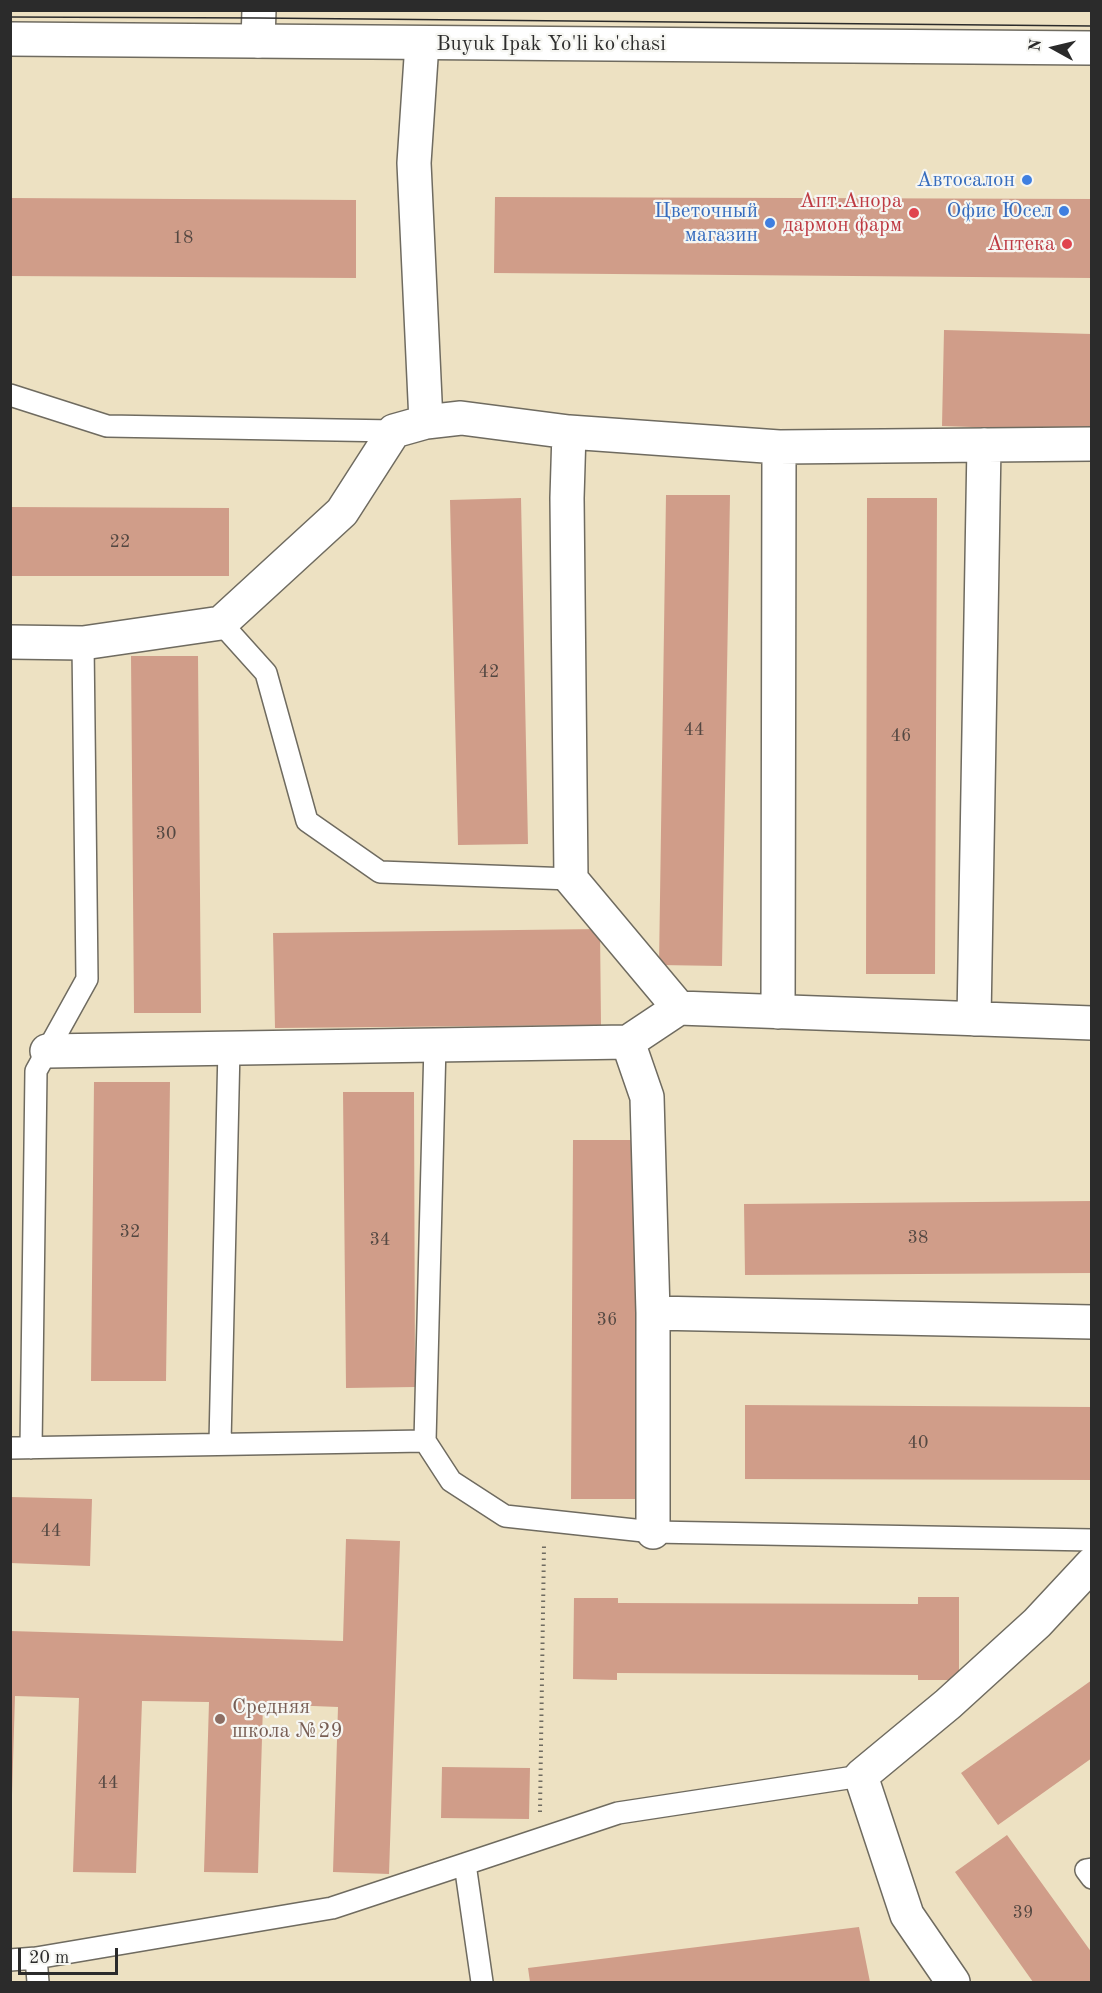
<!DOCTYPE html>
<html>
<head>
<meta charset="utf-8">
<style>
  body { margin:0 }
  #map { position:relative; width:1102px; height:1993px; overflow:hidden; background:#ede1c2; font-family:"Old Standard TT",serif }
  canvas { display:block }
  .frame { position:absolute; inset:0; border:12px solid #2b2b2b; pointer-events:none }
  .north { position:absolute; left:1024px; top:18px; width:60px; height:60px; -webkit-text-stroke:4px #f6f6f2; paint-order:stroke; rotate:278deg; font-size:16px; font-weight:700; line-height:24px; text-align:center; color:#2b2b2b }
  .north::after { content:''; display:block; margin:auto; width:21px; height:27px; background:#2b2b2b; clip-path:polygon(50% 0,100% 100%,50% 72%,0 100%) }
  .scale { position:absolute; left:18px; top:1948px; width:100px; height:27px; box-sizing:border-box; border:3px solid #2b2b2b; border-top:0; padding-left:8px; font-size:18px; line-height:21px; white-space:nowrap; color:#2b2b2b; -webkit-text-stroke:4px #f6f6f2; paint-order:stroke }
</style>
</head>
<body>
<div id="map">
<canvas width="1102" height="1993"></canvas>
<div class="frame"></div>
<div class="north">N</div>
<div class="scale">20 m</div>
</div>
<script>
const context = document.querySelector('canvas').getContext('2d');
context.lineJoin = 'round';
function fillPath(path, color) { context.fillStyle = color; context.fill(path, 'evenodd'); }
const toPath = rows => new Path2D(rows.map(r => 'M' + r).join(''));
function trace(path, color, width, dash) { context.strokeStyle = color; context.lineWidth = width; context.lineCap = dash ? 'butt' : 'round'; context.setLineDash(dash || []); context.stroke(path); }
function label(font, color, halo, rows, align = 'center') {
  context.font = font + ' "Old Standard TT",serif'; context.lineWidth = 4.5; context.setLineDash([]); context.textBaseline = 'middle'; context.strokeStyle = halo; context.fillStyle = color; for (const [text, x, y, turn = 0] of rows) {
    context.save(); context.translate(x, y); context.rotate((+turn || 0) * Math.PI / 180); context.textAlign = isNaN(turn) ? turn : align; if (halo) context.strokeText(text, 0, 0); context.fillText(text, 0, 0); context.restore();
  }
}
const building = toPath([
  [495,197,1092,199,1092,278,494,273],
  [10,198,356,200,356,278,10,276],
  [944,330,1092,334,1092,431,942,426],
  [666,495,730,495,722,966,659,965],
  [521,498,528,844,458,845,450,500],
  [867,498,937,498,935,974,866,974],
  [10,507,229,508,229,576,10,576],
  [131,656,198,656,201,1013,134,1013],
  [600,929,601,1025,275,1028,273,933],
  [94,1082,170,1082,166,1381,91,1381],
  [343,1092,414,1092,415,1387,346,1388],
  [573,1140,644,1140,642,1499,571,1499],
  [1092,1201,1092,1273,745,1275,744,1204],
  [745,1405,1092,1407,1092,1480,745,1479],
  [10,1497,92,1499,90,1566,10,1563],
  [346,1539,400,1541,389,1874,333,1872,338,1707,263,1704,258,1873,204,1872,209,1702,142,1701,136,1873,73,1872,79,1698,15,1696,12,1795,10,1795,10,1631,343,1641],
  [918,1597,959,1597,959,1680,918,1680,918,1675,617,1673,617,1680,573,1679,574,1598,618,1598,618,1603,918,1604],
  [1092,1680,1092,1758,998,1825,961,1773],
  [442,1767,530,1768,529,1819,441,1818],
  [1007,1835,1092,1953,1092,1982,1033,1982,955,1872],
  [859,1927,870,1982,530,1982,528,1968]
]);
const path = toPath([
  [540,1812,544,1546]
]);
const service = toPath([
  [10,395,107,426,394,431],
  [221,623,266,673,307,821,380,872,571,879],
  [425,1441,435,1044],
  [220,1443,229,1048],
  [10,1448,425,1441,451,1481,505,1516,653,1532,1092,1540],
  [31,1448,36,1071,87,979,83,643],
  [465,1864,618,1813,861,1776],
  [1092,1869,1086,1870,1092,1878],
  [36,1958,38,1982],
  [10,1960,36,1958,332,1908,465,1864,482,1982]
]);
const minor = toPath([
  [422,43,414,163,426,422],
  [569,432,779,447,1092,444],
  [10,642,83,643,221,623,342,512,394,431,426,422,461,418,569,432,567,498,571,879,679,1008],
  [778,1012,779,447],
  [974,1019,984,445],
  [628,1042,647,1097,653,1313,1092,1322],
  [47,1051,628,1042,679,1008,1092,1023],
  [653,1532,653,1313],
  [953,1982,907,1915,861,1776,948,1704,1037,1623,1092,1564]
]);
const tertiary = toPath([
  [258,41,259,10]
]);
const secondary = toPath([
  [10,39,1092,48]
]);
const tram = toPath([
  [10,17,259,18,1092,26]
]);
const markers = [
  [1027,180,6,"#3f7fe0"],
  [1064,211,6,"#3f7fe0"],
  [914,213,6,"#e0444e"],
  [770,223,6,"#3f7fe0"],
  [1067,244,6,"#e0444e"],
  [220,1719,6,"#8d6e63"]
];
const numberNames = [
  ["18",183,238],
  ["22",120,542],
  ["42",489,672],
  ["44",694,730],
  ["46",901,736],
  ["30",166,834],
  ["32",130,1232],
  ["38",918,1238],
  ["34",380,1240],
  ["36",607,1320],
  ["40",918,1443],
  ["44",51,1531],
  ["44",108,1783],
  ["39",1023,1913]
];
const streetNames = [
  ["Buyuk Ipak Yo'li ko'chasi",551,44]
];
const shopNames = [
  ["Автосалон",1015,180],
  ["Цветочный",758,211],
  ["магазин",758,235],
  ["Офис Юсел",1052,211]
];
const healthNames = [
  ["Апт.Анора",902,201],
  ["дармон фарм",902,225],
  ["Аптека",1055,244]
];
const educationNames = [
  ["Средняя",232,1707],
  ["школа №29",232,1731]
];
fillPath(building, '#d09d89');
trace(service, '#6f6b60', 24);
trace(minor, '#6f6b60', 36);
trace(tertiary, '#6f6b60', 36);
trace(secondary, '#6f6b60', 36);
trace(path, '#6f6b60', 4, [1.5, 4.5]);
trace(service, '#fff', 21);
trace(minor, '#fff', 33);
trace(tertiary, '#fff', 33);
trace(secondary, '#fff', 33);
trace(tram, '#2b2b2b', 1.5);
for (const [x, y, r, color] of markers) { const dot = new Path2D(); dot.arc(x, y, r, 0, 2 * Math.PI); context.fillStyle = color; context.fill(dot); trace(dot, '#f6f6f2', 2); }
label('18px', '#544842', null, numberNames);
label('21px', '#2b2b2b', '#f6f6f2', streetNames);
label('21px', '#366cbe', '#f6f6f2', shopNames, 'right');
label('21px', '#be3a42', '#f6f6f2', healthNames, 'right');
label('21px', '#785e54', '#f6f6f2', educationNames, 'left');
</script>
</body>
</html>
